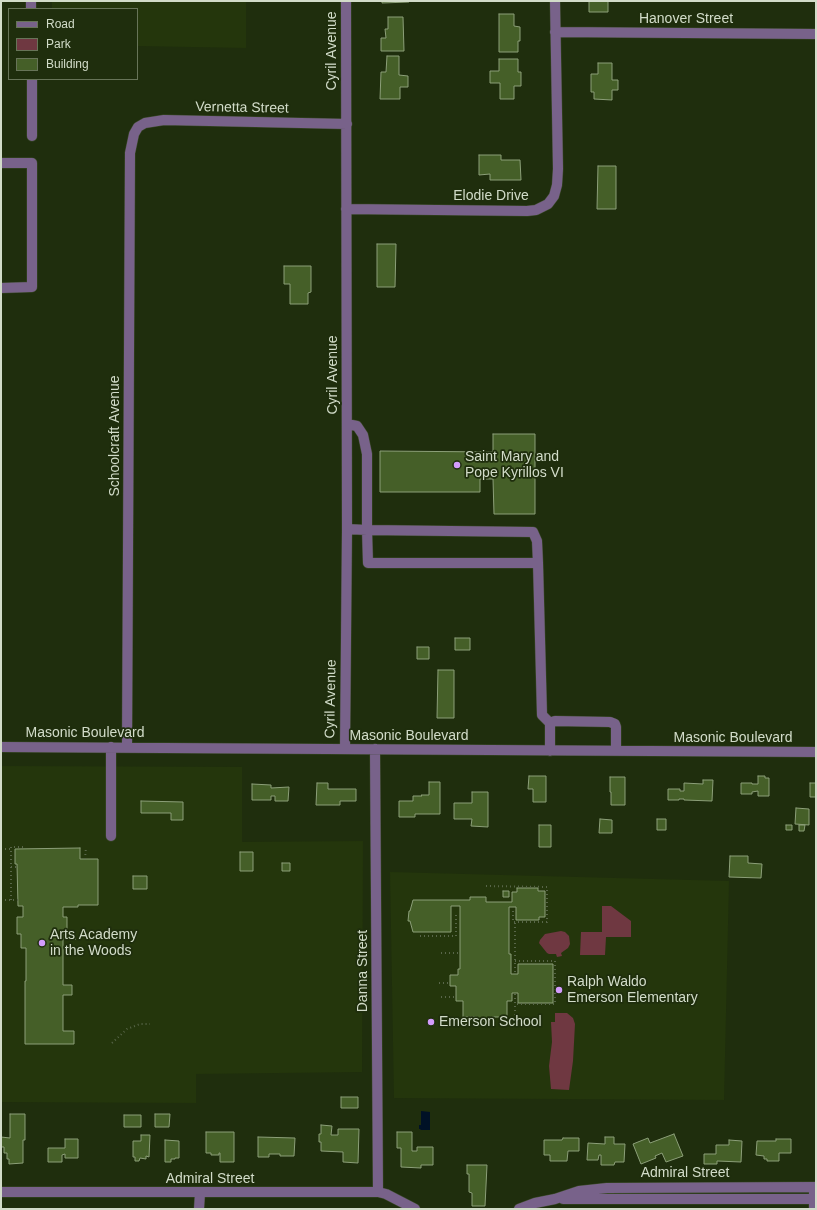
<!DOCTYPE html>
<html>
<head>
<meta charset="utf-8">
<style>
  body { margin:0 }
  #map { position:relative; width:817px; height:1210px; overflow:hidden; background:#1f2e0d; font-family:Arial,sans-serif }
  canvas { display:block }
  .frame { position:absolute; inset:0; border:2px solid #d2dcc9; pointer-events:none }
  .legend { position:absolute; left:8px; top:8px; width:130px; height:72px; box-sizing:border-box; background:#1f2e0d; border:1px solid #677458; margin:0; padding:5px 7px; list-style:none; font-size:12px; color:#d2dcc9 }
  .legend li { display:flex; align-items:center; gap:8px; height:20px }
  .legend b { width:20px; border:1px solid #677458 }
</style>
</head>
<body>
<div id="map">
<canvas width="817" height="1210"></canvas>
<div class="frame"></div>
<ul class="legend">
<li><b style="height:5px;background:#78628a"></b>Road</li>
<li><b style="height:11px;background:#6f3841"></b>Park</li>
<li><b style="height:11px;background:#455f28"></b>Building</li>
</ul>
</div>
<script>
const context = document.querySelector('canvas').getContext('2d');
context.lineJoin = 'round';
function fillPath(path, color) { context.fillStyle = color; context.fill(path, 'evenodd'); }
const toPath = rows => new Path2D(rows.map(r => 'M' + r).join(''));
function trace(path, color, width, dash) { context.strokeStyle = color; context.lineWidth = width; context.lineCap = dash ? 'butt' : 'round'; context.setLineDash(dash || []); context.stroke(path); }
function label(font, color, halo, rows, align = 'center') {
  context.font = font + ' Arial,sans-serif'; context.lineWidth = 3.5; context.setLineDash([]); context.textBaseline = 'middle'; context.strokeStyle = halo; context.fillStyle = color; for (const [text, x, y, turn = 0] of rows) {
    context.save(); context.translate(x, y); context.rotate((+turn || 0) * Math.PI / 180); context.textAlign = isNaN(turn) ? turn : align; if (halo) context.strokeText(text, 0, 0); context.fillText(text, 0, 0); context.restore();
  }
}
const built = toPath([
  [52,1,246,1,246,48,137,46,137,9,52,9],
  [1,766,242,767,242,842,363,841,362,1072,196,1074,196,1103,1,1102],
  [390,872,729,881,724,1100,394,1098]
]);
const green = toPath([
  [602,906,611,906,631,921,631,937,606,937,605,955,580,955,581,932,602,932],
  [561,931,565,932,569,936,570,944,568,948,561,953,562,956,557,957,556,954,549,954,547,953,539,943,540,940,545,934],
  [555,1013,567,1013,573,1018,575,1024,573,1061,569,1090,551,1089,549,1066,552,1042,551,1022,555,1022]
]);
const water = toPath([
  [421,1111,430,1112,430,1130,421,1130,420,1129,419,1129,419,1125,421,1125]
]);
const building = toPath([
  [382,1,409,1,409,2,382,3,382,1],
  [589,1,608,1,608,12,589,12,589,1],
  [499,14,514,14,514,26,520,27,520,41,518,41,518,52,499,52,499,14],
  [388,17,403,17,404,51,381,51,381,38,386,38,385,29,388,29,388,17],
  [387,56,399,56,399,75,408,76,408,87,400,87,400,99,380,99,381,72,386,72,387,56],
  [499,59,518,59,518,72,521,72,521,86,514,86,514,99,500,99,500,83,490,83,490,71,499,71,499,59],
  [598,63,612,63,612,80,618,80,618,90,612,90,612,100,594,99,594,92,591,92,591,74,598,74,598,63],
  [479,155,501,155,501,160,520,160,521,180,490,180,490,174,479,175,479,155],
  [598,166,616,166,616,209,597,209,598,166],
  [377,244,396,244,395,287,377,287,377,244],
  [284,266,311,266,311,292,308,293,308,304,290,304,290,284,284,284,284,266],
  [493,434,535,434,535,514,494,514,493,479,480,479,480,492,380,492,380,451,493,452,493,434],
  [455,638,470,638,470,650,455,650,455,638],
  [417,647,429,647,429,659,417,659,417,647],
  [438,670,454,670,454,718,437,718,438,670],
  [529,776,546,776,546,802,533,802,533,789,528,789,529,776],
  [758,776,765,776,765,778,769,778,769,796,758,796,758,791,752,792,752,794,741,794,741,783,752,783,752,784,758,784,758,776],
  [610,777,625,777,625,805,611,805,611,792,610,792,610,777],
  [703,780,713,780,712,801,684,800,684,799,679,799,679,800,668,800,668,789,680,789,680,791,684,791,684,783,703,784,703,780],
  [429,782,440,782,440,814,415,814,415,817,399,817,399,801,413,801,413,796,422,796,421,795,429,795,429,782],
  [317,783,328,783,328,789,356,789,356,801,340,801,340,805,316,805,317,783],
  [810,783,816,783,816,797,810,797,810,783],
  [252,784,271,785,271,788,289,787,288,801,275,801,275,796,271,796,271,800,252,800,252,784],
  [472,792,488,792,488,827,471,826,472,819,454,819,454,803,472,803,472,792],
  [141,801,183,802,183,820,171,820,171,813,141,813,141,801],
  [796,808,809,809,809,825,795,824,796,808],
  [600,819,612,820,612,833,599,833,600,819],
  [657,819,666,819,666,830,657,830,657,819],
  [539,825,551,825,551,847,539,847,539,825],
  [786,825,792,825,792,830,786,830,786,825],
  [799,825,805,825,804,831,799,831,799,825],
  [80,848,80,859,98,859,98,905,78,905,78,907,63,907,63,917,67,917,67,934,63,934,63,985,72,985,72,995,63,995,63,1031,74,1031,74,1044,25,1044,25,981,26,981,26,948,21,948,21,934,17,934,17,917,23,917,23,906,18,906,17,864,15,864,15,849,80,848],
  [240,852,253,852,253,871,240,871,240,852],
  [730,856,748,856,748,863,762,864,761,878,729,877,730,856],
  [282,863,290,863,290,871,282,871,282,863],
  [133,876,147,876,147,889,133,889,133,876],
  [517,888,538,888,538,891,545,891,545,917,539,917,539,920,516,920,516,907,509,907,509,954,511,954,511,974,518,974,518,964,553,964,553,1003,518,1003,518,993,512,993,512,1001,507,1001,507,1017,492,1017,492,1021,477,1021,477,1017,463,1017,463,1001,456,1001,456,986,450,986,450,975,458,975,458,969,460,969,460,906,451,906,451,932,413,932,410,921,408,921,409,911,410,911,413,900,470,900,470,897,486,897,486,902,512,902,512,892,517,892,517,888],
  [503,891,509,891,509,897,503,897,503,891],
  [341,1097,358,1097,358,1108,341,1108,341,1097],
  [10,1114,25,1114,25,1140,23,1140,23,1163,9,1164,9,1159,7,1159,7,1153,4,1153,4,1147,1,1147,1,1137,10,1138,10,1114],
  [155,1114,170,1114,169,1127,155,1127,155,1114],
  [124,1115,141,1115,141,1127,124,1127,124,1115],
  [321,1125,332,1126,331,1135,338,1135,338,1129,359,1129,358,1163,343,1162,343,1152,321,1151,321,1142,319,1142,319,1134,321,1134,321,1125],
  [206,1132,234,1132,234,1162,220,1162,220,1153,219,1153,219,1155,211,1155,211,1153,206,1153,206,1132],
  [397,1132,412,1132,412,1151,417,1151,417,1147,433,1147,433,1165,421,1165,421,1168,401,1167,401,1148,397,1148,397,1132],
  [674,1134,683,1156,666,1162,662,1153,655,1156,656,1158,641,1164,633,1144,648,1138,650,1143,674,1134],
  [141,1135,150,1135,149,1157,146,1156,146,1159,140,1158,139,1161,135,1161,135,1157,133,1157,133,1141,141,1141,141,1135],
  [258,1137,295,1138,294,1156,280,1156,280,1154,269,1154,269,1157,258,1157,258,1137],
  [605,1137,614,1137,614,1144,625,1144,624,1162,615,1162,614,1165,601,1165,601,1155,599,1155,598,1160,587,1160,588,1143,605,1144,605,1137],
  [563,1138,579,1138,579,1151,568,1151,567,1161,550,1161,550,1155,544,1155,544,1140,562,1140,563,1138],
  [65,1139,78,1139,78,1158,65,1158,65,1154,62,1155,62,1162,48,1162,48,1148,65,1148,65,1139],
  [776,1139,791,1139,791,1153,779,1153,779,1161,767,1161,767,1159,764,1159,764,1156,756,1155,757,1141,776,1141,776,1139],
  [165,1140,179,1141,179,1158,175,1158,175,1159,171,1159,171,1162,165,1162,165,1140],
  [729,1140,742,1141,741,1162,717,1161,717,1164,704,1164,704,1154,716,1154,716,1145,729,1145,729,1140],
  [467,1165,487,1165,485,1206,472,1206,472,1193,469,1192,469,1174,467,1174,467,1165]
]);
const path = toPath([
  [1,849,11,849],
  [85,859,86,847],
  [11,867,17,867],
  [486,886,547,887,547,922,513,922,513,909],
  [1,900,18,900],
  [11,900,11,847,23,847],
  [515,923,515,973],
  [420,936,456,936,456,912],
  [63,939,76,939],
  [441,953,460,953],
  [515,961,555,961,555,1004,515,1004],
  [439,983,450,983],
  [515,994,515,1023],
  [441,997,456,997],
  [112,1043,127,1029,140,1024,150,1024]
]);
const minor = toPath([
  [31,1,31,9],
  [555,32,816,34],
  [32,79,32,136],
  [1,163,32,163,32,287,1,288],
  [346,209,527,211,536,210,548,204,554,196,557,185,558,169,555,1],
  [347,424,357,426,363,435,367,454,367,530,368,563,538,563,537,541,533,532,367,530,347,529],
  [538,563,542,715,550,723],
  [1,747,816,752],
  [127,748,130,153,134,134,138,127,145,123,164,120,347,124],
  [345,749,347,529,346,1],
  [375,749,378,1192],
  [550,751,550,723,555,721,610,722,615,724,616,727,616,751],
  [111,836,111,747],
  [1,1192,378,1192,386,1194,415,1209],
  [563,1199,816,1199],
  [199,1209,200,1193],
  [519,1209,535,1203,555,1199,579,1191,607,1188,816,1187],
  [814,1209,814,1193]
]);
const markers = [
  [457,465,4,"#d39cfc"],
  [42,943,4,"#d39cfc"],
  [559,990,4,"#d39cfc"],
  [431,1022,4,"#d39cfc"]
];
const streetNames = [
  ["Hanover Street",686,19],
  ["Cyril Avenue",332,51,-90],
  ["Vernetta Street",242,108,1],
  ["Elodie Drive",491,196],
  ["Cyril Avenue",333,375,-90],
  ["Schoolcraft Avenue",115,436,-90],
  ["Cyril Avenue",331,699,-89],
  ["Masonic Boulevard",85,733],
  ["Masonic Boulevard",409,736],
  ["Masonic Boulevard",733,738],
  ["Danna Street",363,971,-90],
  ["Admiral Street",685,1173],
  ["Admiral Street",210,1179]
];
const poiNames = [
  ["Saint Mary and",465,457],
  ["Pope Kyrillos VI",465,473],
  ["Arts Academy",50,935],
  ["in the Woods",50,951],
  ["Ralph Waldo",567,982],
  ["Emerson Elementary",567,998],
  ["Emerson School",439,1022]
];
fillPath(built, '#24360c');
fillPath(green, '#6f3841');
fillPath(water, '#001126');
fillPath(building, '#455f28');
trace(building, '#8c9f79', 1);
trace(minor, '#3c4a2b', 11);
trace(path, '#586649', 2, [1, 3]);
trace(minor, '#78628a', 10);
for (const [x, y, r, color] of markers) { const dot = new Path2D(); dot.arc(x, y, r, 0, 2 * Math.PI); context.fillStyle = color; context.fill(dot); trace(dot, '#1f2e0d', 1.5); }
label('14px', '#d2dcc9', '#1f2e0d', streetNames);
label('14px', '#d2dcc9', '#1f2e0d', poiNames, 'left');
</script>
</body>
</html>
